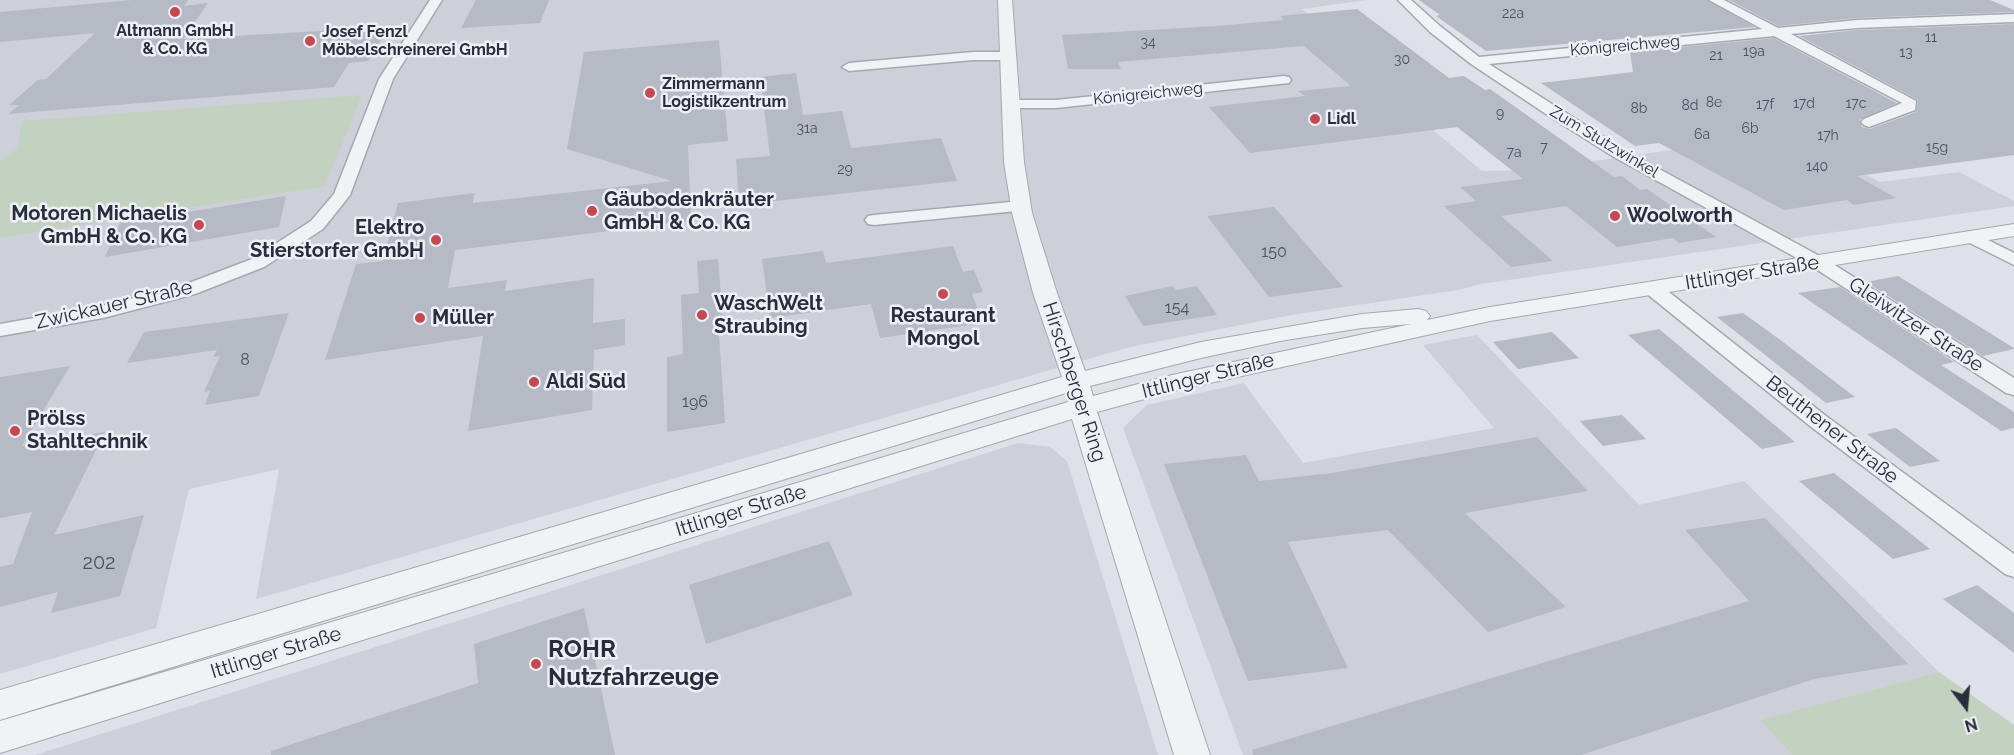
<!DOCTYPE html>
<html>
<head>
<meta charset="utf-8">
<style>
  body { margin:0 }
  #map { position:relative; width:2014px; height:755px; overflow:hidden; background:#dee1e7; font-family:Raleway,sans-serif }
  canvas { display:block }
  .north { position:absolute; left:1936px; top:677px; width:60px; height:60px; -webkit-text-stroke:4px #eef0f5; paint-order:stroke; rotate:164deg; font-size:16px; font-weight:700; line-height:24px; text-align:center; color:#282e3d }
  .north::after { content:''; display:block; margin:auto; width:21px; height:27px; background:#282e3d; clip-path:polygon(50% 0,100% 100%,50% 72%,0 100%) }
</style>
</head>
<body>
<div id="map">
<canvas width="2014" height="755"></canvas>
<div class="north">N</div>
</div>
<script>
const context = document.querySelector('canvas').getContext('2d');
context.lineJoin = 'round';
function fillPath(path, color) { context.fillStyle = color; context.fill(path, 'evenodd'); }
const toPath = rows => new Path2D(rows.map(r => 'M' + r).join(''));
function trace(path, color, width, dash) { context.strokeStyle = color; context.lineWidth = width; context.lineCap = dash ? 'butt' : 'round'; context.setLineDash(dash || []); context.stroke(path); }
function label(font, color, halo, rows, align = 'center') {
  context.font = font + ' Raleway,sans-serif'; context.lineWidth = 5; context.setLineDash([]); context.textBaseline = 'middle'; context.strokeStyle = halo; context.fillStyle = color; for (const [text, x, y, turn = 0] of rows) {
    context.save(); context.translate(x, y); context.rotate((+turn || 0) * Math.PI / 180); context.textAlign = isNaN(turn) ? turn : align; if (halo) context.strokeText(text, 0, 0); context.fillText(text, 0, 0); context.restore();
  }
}
const built = toPath([
  [0,0,1367,0,1302,9,1376,71,1365,73,1482,171,1531,170,1790,133,1880,182,1959,172,2014,201,2014,206,1481,284,1458,290,1291,315,1130,347,256,599,279,469,189,489,156,628,0,674],
  [1477,335,1639,505,1744,481,1939,672,1761,720,1792,755,1243,755,1123,428,1147,405,1244,383,1303,463,1494,428,1423,345],
  [1018,443,1050,447,1067,461,1158,755,35,755]
]);
const green = toPath([
  [362,95,325,186,0,238,0,162,18,148,22,121],
  [1939,672,2014,725,2014,755,1792,755,1760,720]
]);
const building = toPath([
  [132,0,188,0,184,6,208,3,183,39,389,27,368,61,349,63,334,87,8,114,19,105,9,105,38,80,46,79,95,33,0,42,0,12],
  [476,0,549,0,540,23,461,28],
  [1419,0,1707,0,1755,27,1486,51,1436,16,1440,15],
  [1729,0,1990,0,2014,10,2014,12,1857,18,1778,26],
  [1357,9,1449,78,1464,76,1485,90,1490,89,1614,177,1622,176,1640,190,1647,189,1716,237,1679,243,1673,238,1617,247,1566,206,1501,216,1553,261,1511,267,1444,206,1476,201,1460,187,1523,179,1457,127,1250,153,1209,107,1305,96,1298,91,1351,86,1304,46,1118,62,1121,69,1068,69,1062,35,1217,26,1284,20,1280,16],
  [2014,24,2014,155,1857,176,1896,198,1854,205,1847,200,1784,210,1659,143,1635,146,1541,83,1633,72,1630,52,1774,38,1897,103,1859,120,1862,127,1870,129,1916,112,1918,100,1799,36,1857,30],
  [719,40,728,141,688,145,691,221,455,250,448,288,507,280,505,291,594,278,593,323,625,319,625,345,594,350,592,410,468,431,483,336,325,360,356,264,383,261,398,203,474,193,473,203,672,181,567,149,584,52],
  [796,73,803,115,842,111,851,148,941,138,957,181,739,205,736,159,770,156,760,77],
  [286,196,279,227,105,257,120,223],
  [1274,207,1343,287,1269,297,1207,216],
  [953,246,963,272,974,270,983,292,972,294,983,323,880,338,871,304,770,318,762,259,823,251,826,263],
  [718,259,724,334,719,335,725,423,667,432,667,357,683,354,681,295,699,293,697,261],
  [1898,276,2014,348,2014,349,1983,356,1866,282],
  [1173,286,1176,290,1197,286,1217,315,1143,326,1125,296],
  [1840,287,1954,362,1941,365,2014,412,2014,428,2001,431,1798,293],
  [289,313,259,396,205,405,210,391,204,392,220,356,213,357,217,350,127,363,144,332],
  [1743,313,1779,339,1855,397,1826,403,1717,317],
  [1659,329,1795,442,1762,449,1628,335],
  [1552,332,1579,358,1518,369,1493,342],
  [70,366,22,446,105,432,54,535,144,515,120,596,51,613,58,592,0,607,0,567,13,564,32,512,0,518,0,377],
  [1622,415,1646,439,1603,446,1580,421],
  [1896,428,1940,461,1910,467,1867,434],
  [1537,437,1588,491,1465,513,1566,607,1488,632,1388,530,1288,542,1348,668,1248,681,1164,464,1246,455,1259,481,1332,473],
  [1834,473,1930,549,1893,559,1799,481],
  [1765,518,1908,664,1814,679,1581,755,1253,755,1252,750,1749,601,1685,530],
  [829,541,853,595,706,644,689,585],
  [1977,585,2014,613,2014,653,1943,599],
  [584,608,615,755,271,755,271,751,478,683,474,644]
]);
const minor = toPath([
  [430,0,442,0,393,79,350,195,323,229,264,267,195,294,103,318,0,336,0,324,102,306,181,286,252,259,311,221,334,194,379,79,430,0],
  [1398,0,1411,0,1440,26,1479,57,1762,29,1709,0,1724,0,1778,28,1857,20,2014,14,2014,22,1857,28,1791,34,1916,101,1915,110,1869,127,1864,125,1861,122,1864,119,1902,103,1774,36,1489,64,1626,151,1825,259,2014,378,2014,395,2006,393,1813,267,1614,157,1549,116,1471,64,1430,32,1398,0],
  [973,52,1009,52,1016,56,1009,60,973,60,849,71,842,67,849,63,973,52],
  [1284,76,1289,77,1291,80,1289,83,1056,108,1011,108,1004,104,1011,100,1056,100,1284,76],
  [1021,201,1027,202,1029,206,1027,210,874,225,868,224,865,220,868,216,874,215,1021,201],
  [1972,232,2014,253,2014,265,1966,241,1963,237,1966,233,1972,232],
  [1653,283,1660,285,1826,416,2014,554,2014,577,2005,574,1810,426,1646,293,1644,289,1646,285,1653,283]
]);
const tertiary = toPath([
  [998,0,1012,0,1024,162,1032,213,1057,293,1085,371,1201,342,1362,314,1418,309,1426,311,1430,316,1427,320,1490,307,2014,224,2014,236,1490,321,1174,391,1097,412,1210,755,1174,755,1072,419,0,753,0,721,1068,402,1066,393,0,720,0,690,1062,377,1033,293,1012,213,1004,162,998,0],
  [1411,324,1172,375,1093,396,1090,386,1201,358,1280,341,1362,328,1411,324]
]);
const markers = [
  [175,12,6,"#c84852"],
  [310,41,6,"#c84852"],
  [650,93,6,"#c84852"],
  [1315,119,6,"#c84852"],
  [592,211,6,"#c84852"],
  [1615,216,6,"#c84852"],
  [199,225,6,"#c84852"],
  [436,240,6,"#c84852"],
  [943,294,6,"#c84852"],
  [702,315,6,"#c84852"],
  [420,318,6,"#c84852"],
  [534,382,6,"#c84852"],
  [15,431,6,"#c84852"],
  [536,664,6,"#c84852"]
];
const farNumbernames = [
  ["22a",1513,14],
  ["11",1931,38],
  ["34",1148,43],
  ["19a",1754,52],
  ["13",1906,53],
  ["21",1716,56],
  ["30",1402,60],
  ["8e",1714,103],
  ["17d",1804,104],
  ["17c",1856,104],
  ["17f",1765,105],
  ["8d",1690,106],
  ["8b",1639,109],
  ["9",1500,114],
  ["31a",807,129],
  ["6b",1750,129],
  ["6a",1702,135],
  ["17h",1828,136],
  ["7",1544,148],
  ["15g",1937,148],
  ["7a",1514,153],
  ["140",1817,167],
  ["29",845,170]
];
const farPoinames = [
  ["Altmann GmbH",175,31,"center"],
  ["& Co. KG",175,49,"center"],
  ["Josef Fenzl",322,32],
  ["Möbelschreinerei GmbH",322,50],
  ["Zimmermann",662,84],
  ["Logistikzentrum",662,102],
  ["Lidl",1327,119]
];
const farStreetnames = [
  ["Königreichweg",1625,46,-5],
  ["Königreichweg",1148,94,-6],
  ["Zum Stutzwinkel",1604,142,31]
];
const numberNames = [
  ["150",1274,252],
  ["154",1177,308],
  ["8",245,360],
  ["196",695,402]
];
const poiNames = [
  ["Gäubodenkräuter",604,200],
  ["GmbH & Co. KG",604,223],
  ["Motoren Michaelis",187,214,"right"],
  ["GmbH & Co. KG",187,237,"right"],
  ["Woolworth",1627,216],
  ["Elektro",424,228,"right"],
  ["Stierstorfer GmbH",424,251,"right"],
  ["WaschWelt",714,304],
  ["Straubing",714,327],
  ["Restaurant",943,316,"center"],
  ["Mongol",943,339,"center"],
  ["Müller",432,318],
  ["Aldi Süd",546,382],
  ["Prölss",27,419],
  ["Stahltechnik",27,442]
];
const streetNames = [
  ["Ittlinger Straße",1752,273,-9],
  ["Zwickauer Straße",114,305,-13],
  ["Gleiwitzer Straße",1916,325,33],
  ["Ittlinger Straße",1208,376,-14],
  ["Hirschberger Ring",1074,382,72],
  ["Beuthener Straße",1832,430,38],
  ["Ittlinger Straße",741,511,-17],
  ["Ittlinger Straße",276,653,-17]
];
const nearNumbernames = [
  ["202",99,563]
];
const nearPoinames = [
  ["ROHR",548,650],
  ["Nutzfahrzeuge",548,678]
];
fillPath(built, '#cdd0d9');
fillPath(green, '#c3d1c0');
fillPath(building, '#b6bac4');
trace(minor, '#a4a8b1', 3);
trace(tertiary, '#a4a8b1', 2);
fillPath(minor, '#f1f2f6');
fillPath(tertiary, '#f1f2f6');
for (const [x, y, r, color] of markers) { const dot = new Path2D(); dot.arc(x, y, r, 0, 2 * Math.PI); context.fillStyle = color; context.fill(dot); trace(dot, '#eef0f5', 2); }
label('14px', '#4c515f', null, farNumbernames);
label('bold 16px', '#282e3d', '#eef0f5', farPoinames, 'left');
label('16px', '#282e3d', '#eef0f5', farStreetnames);
label('16px', '#4c515f', null, numberNames);
label('bold 20px', '#282e3d', '#eef0f5', poiNames, 'left');
label('20px', '#282e3d', '#eef0f5', streetNames);
label('20px', '#4c515f', null, nearNumbernames);
label('bold 24px', '#282e3d', '#eef0f5', nearPoinames, 'left');
</script>
</body>
</html>
